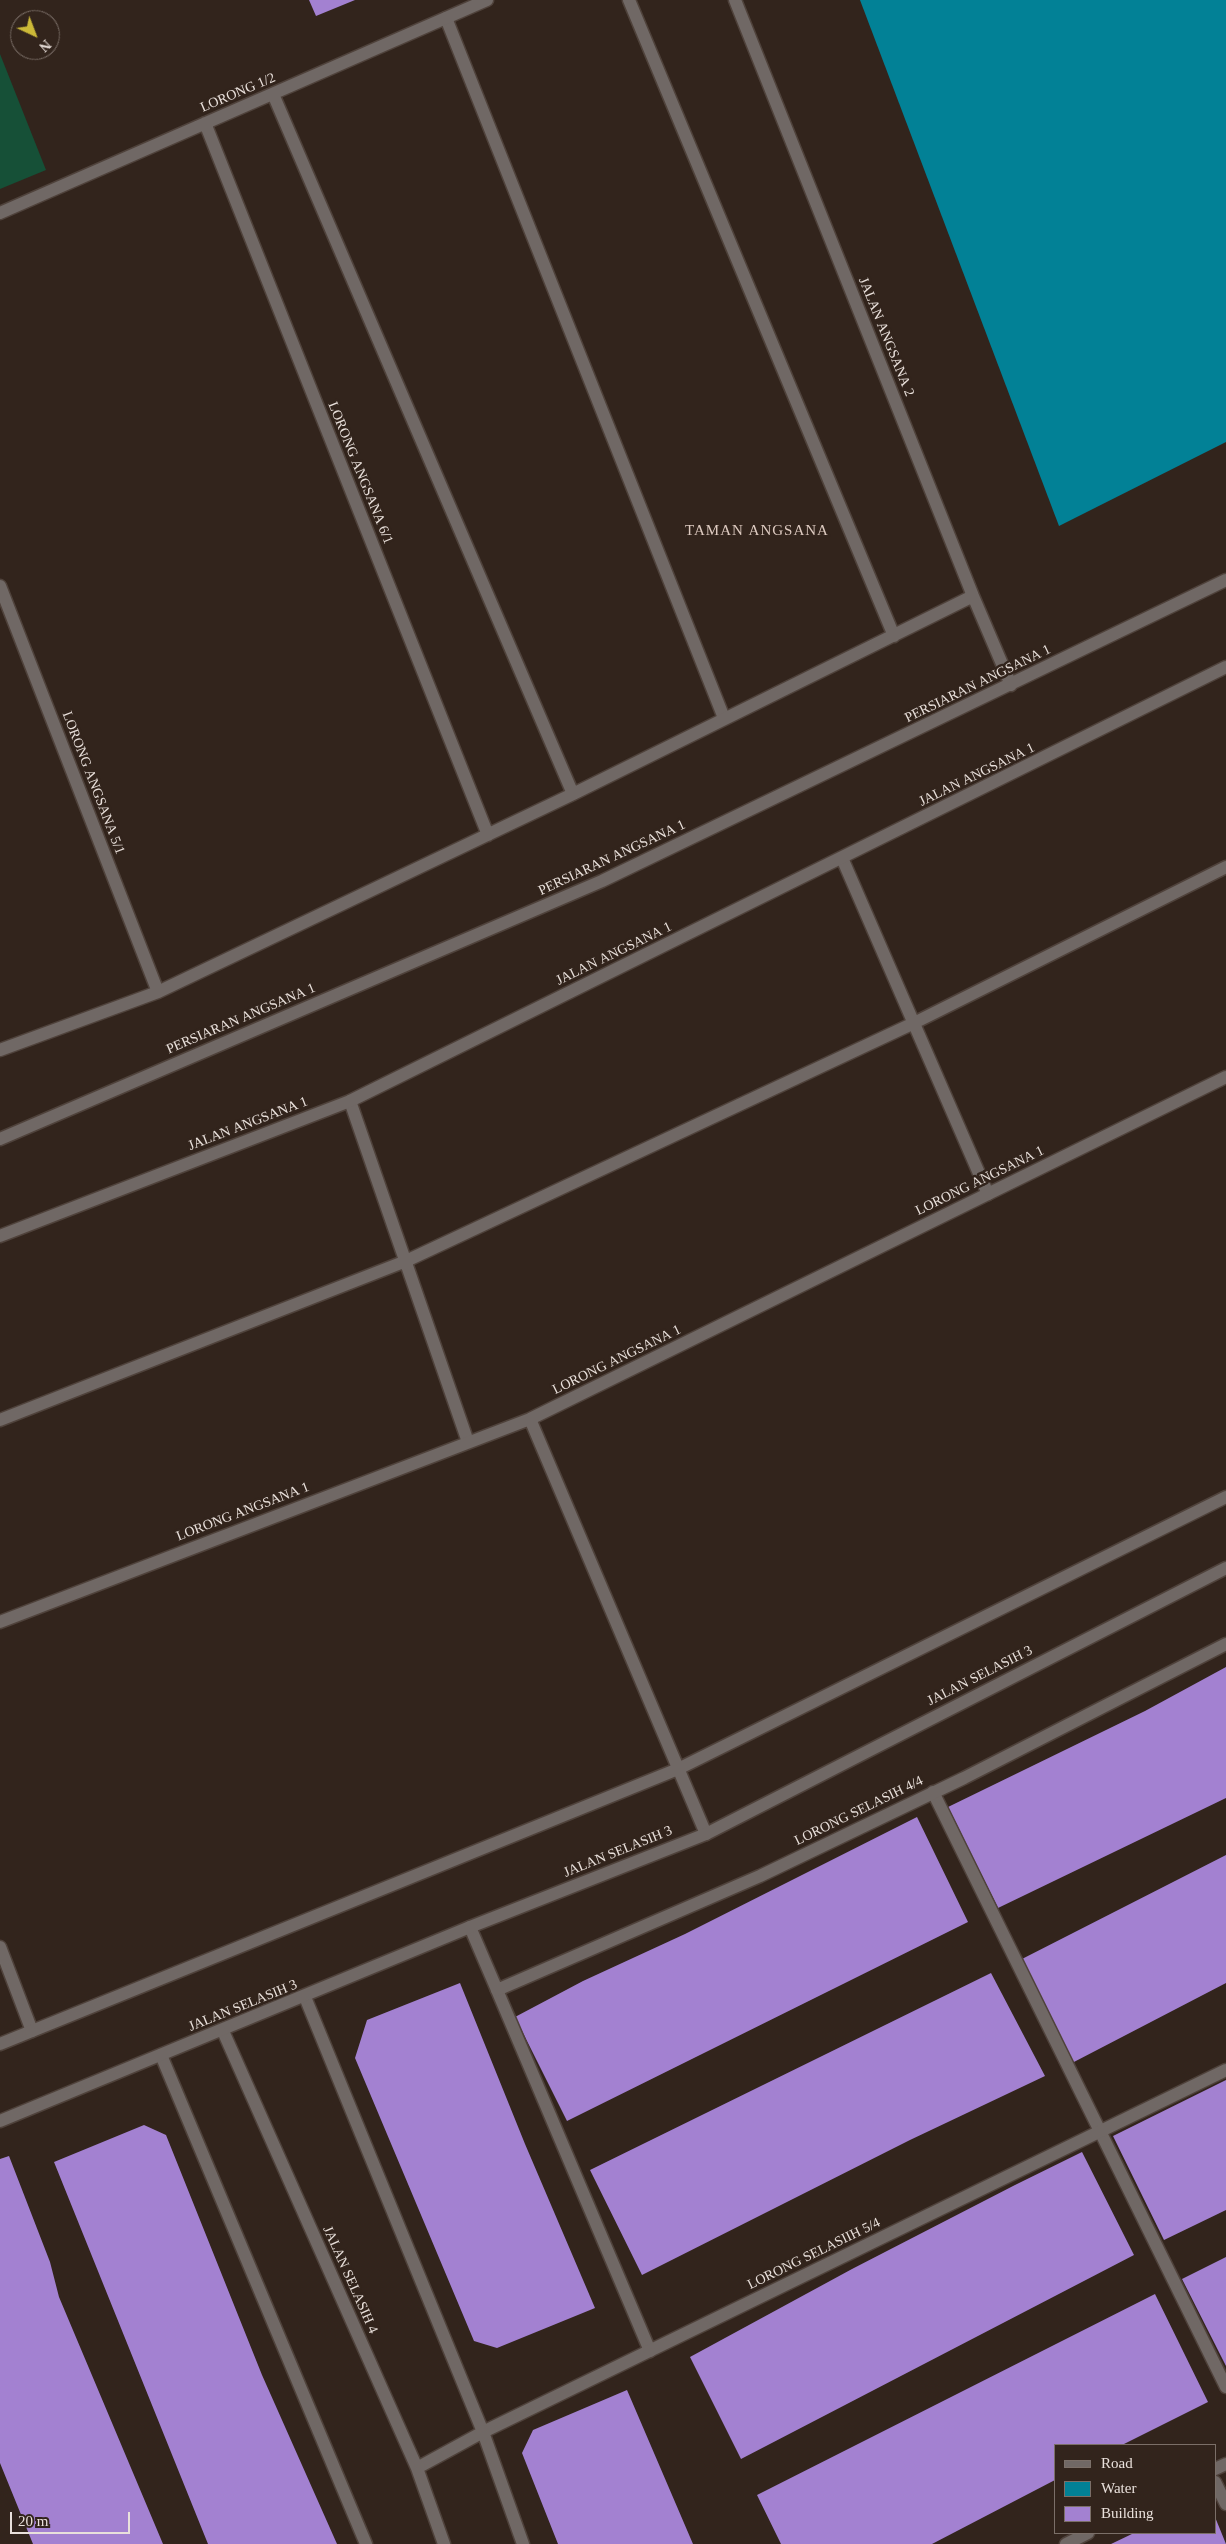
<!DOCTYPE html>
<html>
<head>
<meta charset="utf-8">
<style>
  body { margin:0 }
  #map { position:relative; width:1226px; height:2544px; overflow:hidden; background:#32241c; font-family:"Times New Roman",serif }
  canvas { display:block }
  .legend { position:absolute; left:1054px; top:2444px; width:162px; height:90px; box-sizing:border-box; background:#32241c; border:1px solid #7b6f68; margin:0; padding:6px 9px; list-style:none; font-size:15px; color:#e9e0db }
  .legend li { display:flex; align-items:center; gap:10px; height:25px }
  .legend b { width:25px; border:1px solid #7b6f68 }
  .north { position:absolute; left:10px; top:10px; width:50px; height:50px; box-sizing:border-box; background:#32241c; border:1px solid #7b6f68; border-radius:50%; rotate:137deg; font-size:14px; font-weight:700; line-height:20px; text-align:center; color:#e9e0db }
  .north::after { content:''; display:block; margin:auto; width:18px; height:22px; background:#ccb938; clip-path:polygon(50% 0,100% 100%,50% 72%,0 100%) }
  .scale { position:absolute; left:10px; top:2512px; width:120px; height:22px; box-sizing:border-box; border:2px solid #e9e0db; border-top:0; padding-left:6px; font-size:15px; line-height:18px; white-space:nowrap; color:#e9e0db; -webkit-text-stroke:4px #32241c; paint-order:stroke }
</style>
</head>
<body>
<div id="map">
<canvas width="1226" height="2544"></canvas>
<ul class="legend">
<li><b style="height:6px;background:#706865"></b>Road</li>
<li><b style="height:14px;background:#028196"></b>Water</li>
<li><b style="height:14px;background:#a381d1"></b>Building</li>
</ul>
<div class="north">N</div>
<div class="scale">20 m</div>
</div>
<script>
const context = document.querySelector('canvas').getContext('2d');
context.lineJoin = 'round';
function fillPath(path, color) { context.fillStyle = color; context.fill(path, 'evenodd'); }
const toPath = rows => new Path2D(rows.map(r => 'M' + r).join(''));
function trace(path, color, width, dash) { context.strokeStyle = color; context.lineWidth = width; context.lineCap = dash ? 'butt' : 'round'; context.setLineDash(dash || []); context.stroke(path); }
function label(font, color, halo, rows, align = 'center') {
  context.font = font + ' "Times New Roman",serif'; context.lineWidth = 5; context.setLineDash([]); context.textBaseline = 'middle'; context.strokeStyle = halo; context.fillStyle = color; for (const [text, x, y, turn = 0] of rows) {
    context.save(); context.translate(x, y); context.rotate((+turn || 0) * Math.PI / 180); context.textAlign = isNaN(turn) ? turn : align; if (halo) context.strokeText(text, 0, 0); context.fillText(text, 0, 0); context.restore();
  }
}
const green = toPath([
  [0,54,46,170,0,189]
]);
const water = toPath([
  [860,0,1226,0,1226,442,1059,526]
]);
const building = toPath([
  [309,0,355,0,316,16],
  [1226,1667,1226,1798,998,1908,948,1807,1145,1711],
  [917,1817,968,1922,567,2121,515,2017,583,1981,685,1934],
  [1226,1855,1226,1983,1072,2063,1020,1960],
  [991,1973,1045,2076,910,2140,642,2275,590,2170],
  [460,1983,525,2144,595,2308,497,2348,474,2341,355,2058,367,2020],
  [1226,2080,1226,2210,1164,2240,1113,2136],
  [144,2125,166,2135,262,2375,337,2544,208,2544,54,2162],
  [1082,2152,1134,2255,741,2459,690,2357,852,2269,1015,2185],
  [9,2156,50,2262,59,2297,163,2544,33,2544,0,2463,0,2159],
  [1226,2257,1226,2366,1182,2279],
  [1155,2294,1208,2402,1122,2445,1055,2445,1055,2480,932,2544,781,2544,757,2495],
  [627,2390,693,2544,558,2544,522,2453,533,2430],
  [1215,2517,1226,2544,1111,2544,1134,2533,1215,2533]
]);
const service = toPath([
  [446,18,724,718],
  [842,858,988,1194],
  [350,1101,468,1442],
  [0,1420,406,1261,914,1023,1226,867],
  [933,1792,1226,2387],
  [0,1947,32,2031],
  [497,1990,650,2351],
  [1215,2482,1226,2504]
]);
const minor = toPath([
  [629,0,894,636],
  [735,0,973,596,1011,685],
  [273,94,573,794],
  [205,123,488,835],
  [0,213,487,0],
  [0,586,158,992],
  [0,1050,158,992,573,794,973,596],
  [0,1139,602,881,1226,580],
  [0,1236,350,1101,1226,667],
  [530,1419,706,1834],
  [0,1622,530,1419,1226,1077],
  [470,1927,497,1990,760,1876,964,1778,1226,1644],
  [305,1997,483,2432,523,2544],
  [223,2031,417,2468,444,2544],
  [0,2044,678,1769,1226,1497],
  [161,2055,366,2544],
  [417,2468,483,2432,1226,2070],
  [1215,2469,1226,2464],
  [1066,2544,1088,2533]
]);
const tertiary = toPath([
  [0,2121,470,1927,706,1834,1226,1568]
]);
const streetNames = [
  ["LORONG 1/2",238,93,-23],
  ["JALAN ANGSANA 2",886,337,68],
  ["LORONG ANGSANA 6/1",360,473,68],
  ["PERSIARAN ANGSANA 1",978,684,-26],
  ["JALAN ANGSANA 1",977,775,-26],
  ["LORONG ANGSANA 5/1",93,783,69],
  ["PERSIARAN ANGSANA 1",612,858,-25],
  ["JALAN ANGSANA 1",614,954,-26],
  ["PERSIARAN ANGSANA 1",241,1019,-23],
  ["JALAN ANGSANA 1",248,1124,-21],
  ["LORONG ANGSANA 1",980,1181,-26],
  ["LORONG ANGSANA 1",617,1360,-26],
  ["LORONG ANGSANA 1",243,1512,-21],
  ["JALAN SELASIH 3",980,1676,-27],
  ["LORONG SELASIH 4/4",859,1811,-26],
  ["JALAN SELASIH 3",618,1852,-22],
  ["JALAN SELASIH 3",243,2006,-22],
  ["LORONG SELASIIH 5/4",814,2254,-26],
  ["JALAN SELASIH 4",350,2280,66]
];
const neighbourhoodNames = [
  ["TAMAN ANGSANA",757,531]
];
fillPath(green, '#165037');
fillPath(water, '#028196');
fillPath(building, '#a381d1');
trace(service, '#4f423b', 15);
trace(minor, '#4f423b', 15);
trace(tertiary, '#4f423b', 15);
trace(service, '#706865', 12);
trace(minor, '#706865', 12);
trace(tertiary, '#706865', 12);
label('14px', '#e9e0db', '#32241c', streetNames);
context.letterSpacing = '1px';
label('15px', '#ddcac0', '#32241c', neighbourhoodNames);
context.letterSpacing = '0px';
</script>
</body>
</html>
